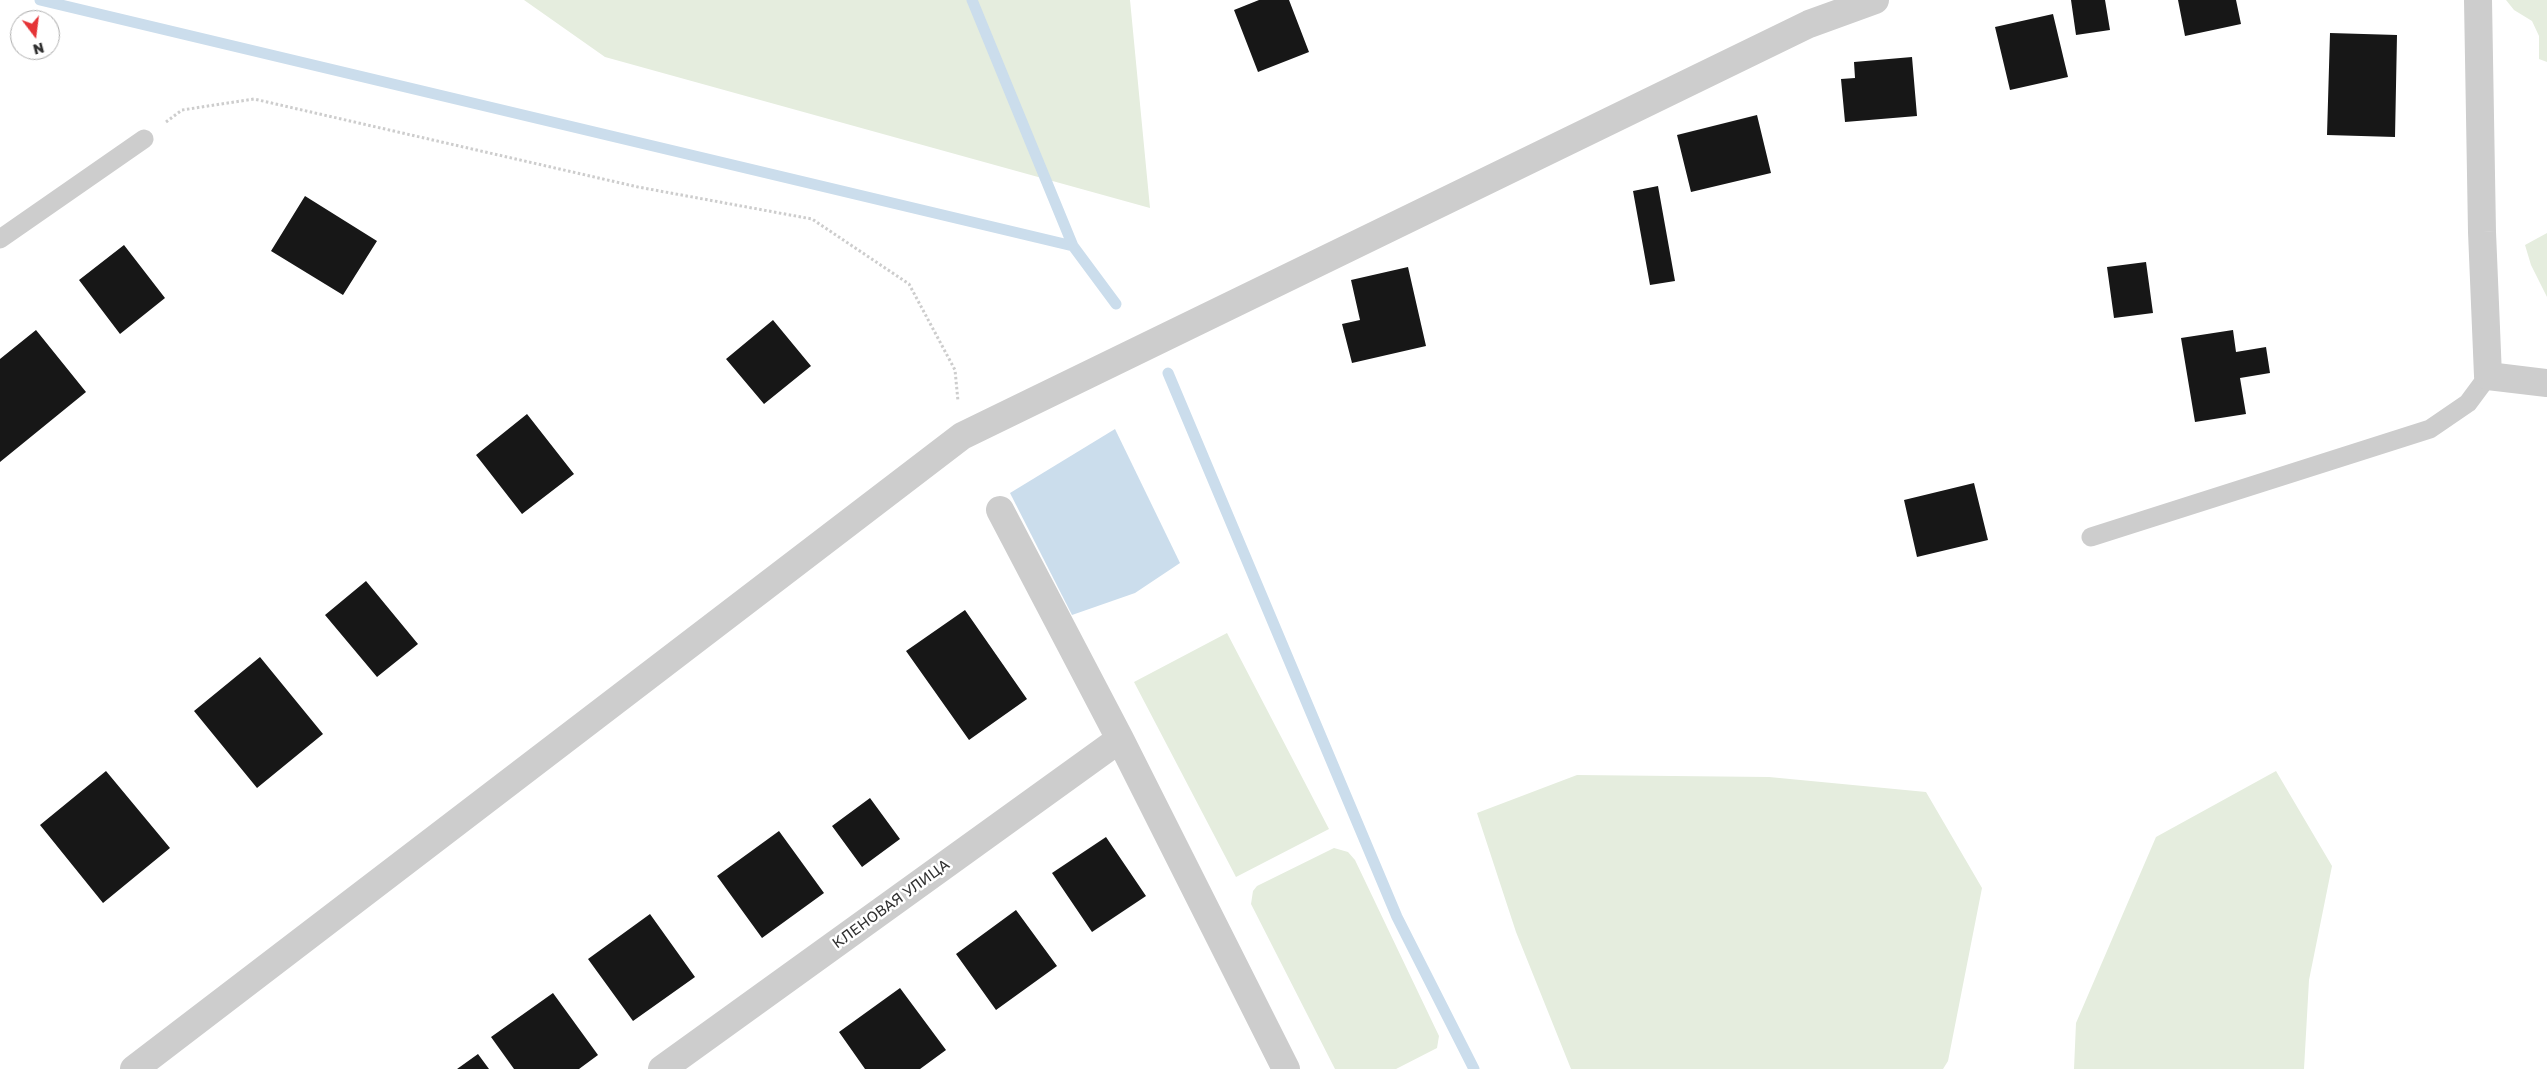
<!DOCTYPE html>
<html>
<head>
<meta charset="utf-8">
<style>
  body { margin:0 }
  #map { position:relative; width:2547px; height:1069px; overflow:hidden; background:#fff; font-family:"Golos Text",sans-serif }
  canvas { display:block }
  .north { position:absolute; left:10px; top:10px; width:50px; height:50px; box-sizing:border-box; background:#fff; border:1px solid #acacac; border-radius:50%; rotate:165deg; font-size:14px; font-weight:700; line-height:20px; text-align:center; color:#303030 }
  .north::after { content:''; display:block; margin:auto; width:18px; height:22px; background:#e53437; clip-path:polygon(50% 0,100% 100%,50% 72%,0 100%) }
</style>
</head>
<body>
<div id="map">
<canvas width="2547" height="1069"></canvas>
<div class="north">N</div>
</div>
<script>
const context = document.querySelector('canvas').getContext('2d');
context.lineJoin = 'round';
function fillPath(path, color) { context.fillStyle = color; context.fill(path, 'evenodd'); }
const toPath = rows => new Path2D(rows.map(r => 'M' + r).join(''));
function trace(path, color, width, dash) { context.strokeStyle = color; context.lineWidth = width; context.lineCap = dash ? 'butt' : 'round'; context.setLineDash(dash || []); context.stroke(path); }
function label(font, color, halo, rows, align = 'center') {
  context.font = font + ' "Golos Text",sans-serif'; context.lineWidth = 5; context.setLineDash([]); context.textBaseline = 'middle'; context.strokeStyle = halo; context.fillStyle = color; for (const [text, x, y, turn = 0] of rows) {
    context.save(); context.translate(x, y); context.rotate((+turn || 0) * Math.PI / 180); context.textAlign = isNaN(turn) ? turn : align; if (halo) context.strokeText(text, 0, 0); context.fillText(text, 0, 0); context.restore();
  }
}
const green = toPath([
  [524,0,1130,0,1150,208,605,57],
  [2506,0,2547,0,2547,62,2539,59,2539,36,2532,21,2514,10],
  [2547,233,2547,297,2531,265,2525,245],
  [1227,633,1329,829,1236,877,1134,682],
  [2276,771,2332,866,2309,980,2304,1069,2074,1069,2076,1023,2156,837],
  [1577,775,1769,777,1926,792,1982,888,1948,1061,1943,1069,1571,1069,1516,932,1477,813],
  [1334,848,1348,852,1355,860,1439,1036,1437,1048,1396,1069,1335,1069,1251,904,1253,891,1257,886]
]);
const water = toPath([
  [1115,429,1180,563,1135,593,1072,615,1010,493]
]);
const stream = toPath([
  [40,0,1073,246],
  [972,0,1073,246,1116,304],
  [1168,373,1397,917,1474,1069]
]);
const building = toPath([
  [1259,0,1289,0,1309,52,1258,72,1234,10],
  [2071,0,2105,0,2110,30,2076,35],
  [2178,0,2236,0,2241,24,2185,36],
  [2053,14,2068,77,2010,90,1995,27],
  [2330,33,2397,35,2395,137,2327,135],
  [1912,57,1917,116,1845,122,1841,79,1855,78,1854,62],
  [1757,115,1771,173,1691,192,1677,135],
  [1658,186,1675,281,1650,285,1633,191],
  [305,196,377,241,343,295,271,251],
  [124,245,165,298,120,334,79,280],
  [2146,262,2153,313,2114,318,2107,267],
  [1408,267,1426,346,1352,363,1342,324,1360,320,1351,280],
  [773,320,811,366,764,404,726,359],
  [36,330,86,392,0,462,0,359],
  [2233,330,2236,352,2266,347,2270,373,2240,378,2246,414,2195,422,2181,338],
  [527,414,574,474,522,514,476,455],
  [1974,483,1988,540,1917,557,1904,500],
  [366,581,418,644,377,677,325,615],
  [965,610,1027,699,969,740,906,651],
  [260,657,323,734,257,788,194,711],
  [106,771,170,848,103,903,40,825],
  [870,798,900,839,862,867,832,826],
  [779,831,824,893,762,938,717,876],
  [1106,837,1146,896,1092,932,1052,873],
  [1016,910,1057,966,996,1010,956,954],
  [650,914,695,977,633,1021,588,959],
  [900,988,946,1050,920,1069,865,1069,839,1032],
  [553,993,598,1055,579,1069,514,1069,491,1037],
  [478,1054,489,1069,457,1069]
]);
const path = toPath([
  [166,122,182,110,254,99,638,187,812,219,909,284,955,370,958,401]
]);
const service = toPath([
  [0,239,144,139],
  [2091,537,2430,429,2468,403,2488,376]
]);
const minor = toPath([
  [2478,0,2482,232,2488,376,2547,383],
  [1000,510,1120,739,1286,1069],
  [134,1069,962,436,1809,24,1875,0],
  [662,1069,1120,739]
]);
const streetNames = [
  ["КЛЕНОВАЯ УЛИЦА",891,904,-36]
];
fillPath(green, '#e5edde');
fillPath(water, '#cbddec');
trace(stream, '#cbddec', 11);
fillPath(building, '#171717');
trace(path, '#cdcdcd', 3, [2.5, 2.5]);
trace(service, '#cdcdcd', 19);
trace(minor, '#cdcdcd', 28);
label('15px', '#303030', '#fff', streetNames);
</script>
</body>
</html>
